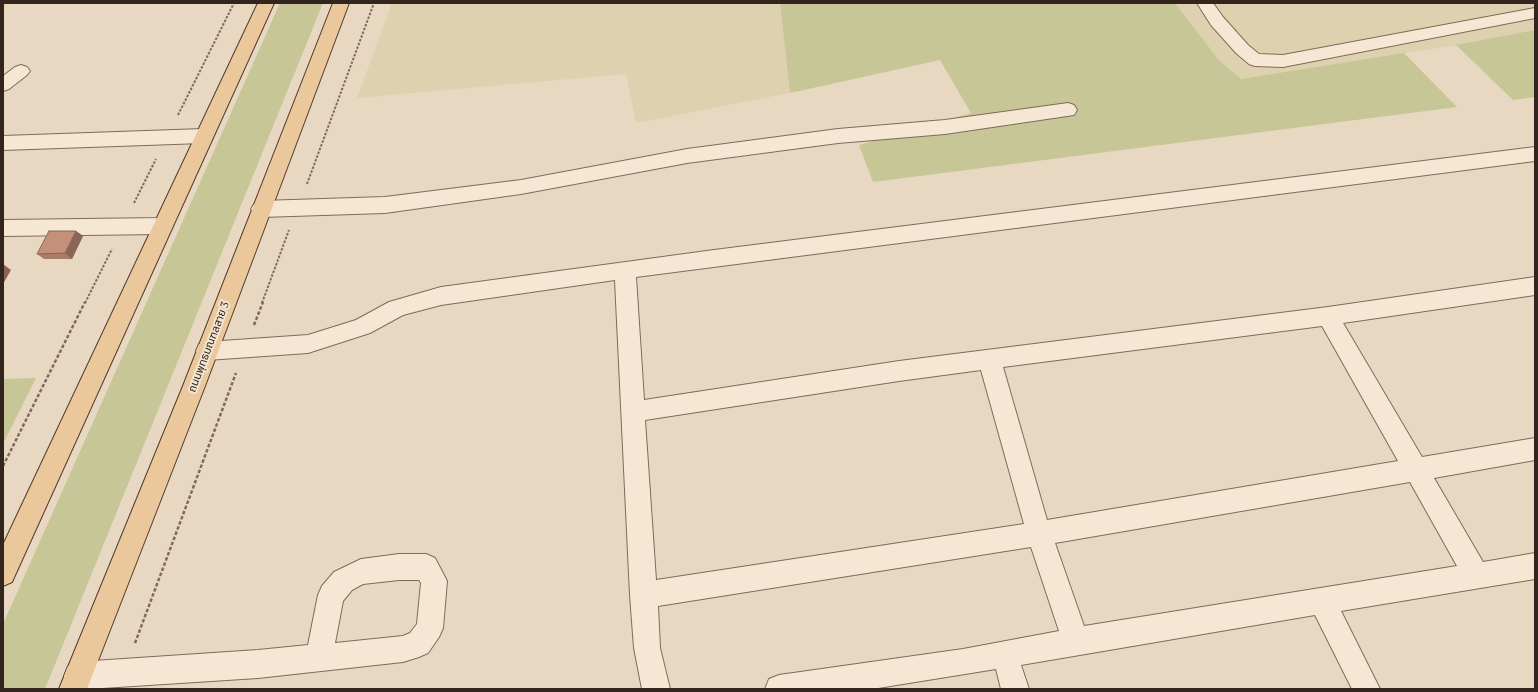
<!DOCTYPE html>
<html>
<head>
<meta charset="utf-8">
<style>
  body { margin:0 }
  #map { position:relative; width:1538px; height:692px; overflow:hidden; background:#e9d8c1; font-family:"PT Serif",serif }
  canvas { display:block }
  .frame { position:absolute; inset:0; border:4px solid #32251d; pointer-events:none }
</style>
</head>
<body>
<div id="map">
<canvas width="1538" height="692"></canvas>
<div class="frame"></div>
</div>
<script>
const context = document.querySelector('canvas').getContext('2d');
context.lineJoin = 'round';
function fillPath(path, color) { context.fillStyle = color; context.fill(path, 'evenodd'); }
const toPath = rows => new Path2D(rows.map(r => 'M' + r).join(''));
function trace(path, color, width, dash) { context.strokeStyle = color; context.lineWidth = width; context.lineCap = dash ? 'butt' : 'round'; context.setLineDash(dash || []); context.stroke(path); }
function label(font, color, halo, rows, align = 'center') {
  context.font = font + ' "PT Serif","Noto Sans Thai",serif'; context.lineWidth = 4; context.setLineDash([]); context.textBaseline = 'middle'; context.strokeStyle = halo; context.fillStyle = color; for (const [text, x, y, turn = 0] of rows) {
    context.save(); context.translate(x, y); context.rotate((+turn || 0) * Math.PI / 180); context.textAlign = isNaN(turn) ? turn : align; if (halo) context.strokeText(text, 0, 0); context.fillText(text, 0, 0); context.restore();
  }
}
const farmland = toPath([
  [392,3,780,3,790,93,636,123,626,74,357,98],
  [1175,3,1535,3,1535,30,1471,43,1241,79,1218,59]
]);
const green = toPath([
  [280,3,323,3,45,689,3,689,3,624],
  [780,3,1175,3,1218,59,1241,79,1404,53,1457,107,873,182,859,145,971,113,940,60,790,93],
  [1535,30,1535,97,1513,100,1456,45],
  [36,378,3,444,3,379]
]);
const pathFar1 = toPath([
  [178,115,234,3],
  [307,184,374,3],
  [134,203,156,159],
  [85,303,112,249],
  [262,303,289,230]
]);
const path = toPath([
  [254,325,263,302],
  [3,466,85,302],
  [135,643,236,373]
]);
const minor = toPath([
  [1197,3,1213,3,1223,17,1248,45,1259,54,1283,55,1535,8,1535,18,1283,67,1255,66,1249,64,1236,53,1211,25,1197,3],
  [21,65,27,67,30,71,27,75,9,89,3,91,3,76,15,67,21,65],
  [1068,103,1074,105,1077,110,1074,115,945,134,838,143,687,163,521,194,385,213,261,217,254,214,251,209,254,204,261,201,385,197,521,180,687,149,838,129,945,120,1068,103],
  [203,129,210,131,212,136,210,141,203,143,3,150,3,136,203,129],
  [1535,147,1535,161,636,277,644,400,899,361,1328,307,1535,277,1535,295,1343,323,1422,457,1535,438,1535,460,1434,478,1483,562,1535,553,1535,579,1341,611,1380,689,1352,689,1315,615,1021,665,1029,689,1001,689,996,669,872,689,765,689,769,679,779,675,963,649,1059,631,1031,547,658,606,660,648,670,689,642,689,634,648,630,595,615,280,441,305,403,315,370,333,308,353,207,360,199,358,196,351,199,344,207,342,308,335,356,320,389,302,441,287,714,250,1535,147],
  [1322,326,1398,461,1047,520,1003,367,1322,326],
  [981,370,1024,524,656,580,645,420,899,381,981,370],
  [1410,482,1457,566,1084,626,1055,543,1410,482],
  [162,218,169,220,172,226,169,232,162,234,3,236,3,220,162,218],
  [399,554,426,554,435,558,447,581,443,628,439,637,428,653,419,657,403,662,258,678,87,689,77,689,68,686,64,676,68,666,78,662,258,650,308,645,318,595,322,586,334,572,361,559,399,554],
  [399,580,419,580,421,583,417,624,410,633,403,636,335,643,343,601,352,590,363,584,399,580]
]);
const major = toPath([
  [258,3,274,3,12,582,3,586,3,545,258,3],
  [333,3,349,3,205,386,87,689,59,689,183,386,333,3]
]);
const wall = toPath([
  [76,231,83,236,72,259,44,259,37,254]
]);
const shadedWall = toPath([
  [76,231,83,236,72,259,65,253],
  [3,264,11,270,3,284]
]);
const building = toPath([
  [49,231,76,231,65,253,37,254,49,231]
]);
const streetNames = [
  ["ถนนพุทธมณฑลสาย 3",209,347,-69]
];
fillPath(farmland, '#ded1af');
fillPath(green, '#c6c696');
trace(minor, '#816a5a', 2);
trace(major, '#4f3a2e', 2);
trace(pathFar1, '#816a5a', 2, [2.5, 1.5]);
trace(path, '#816a5a', 2.5, [3.5, 2]);
fillPath(minor, '#f5e7d3');
fillPath(major, '#eac89b');
fillPath(wall, '#a97c69');
fillPath(shadedWall, '#8a6555');
fillPath(building, '#c5907a');
trace(building, '#8a6555', 1);
label('11px', '#32251d', '#f2e4d0', streetNames);
</script>
</body>
</html>
